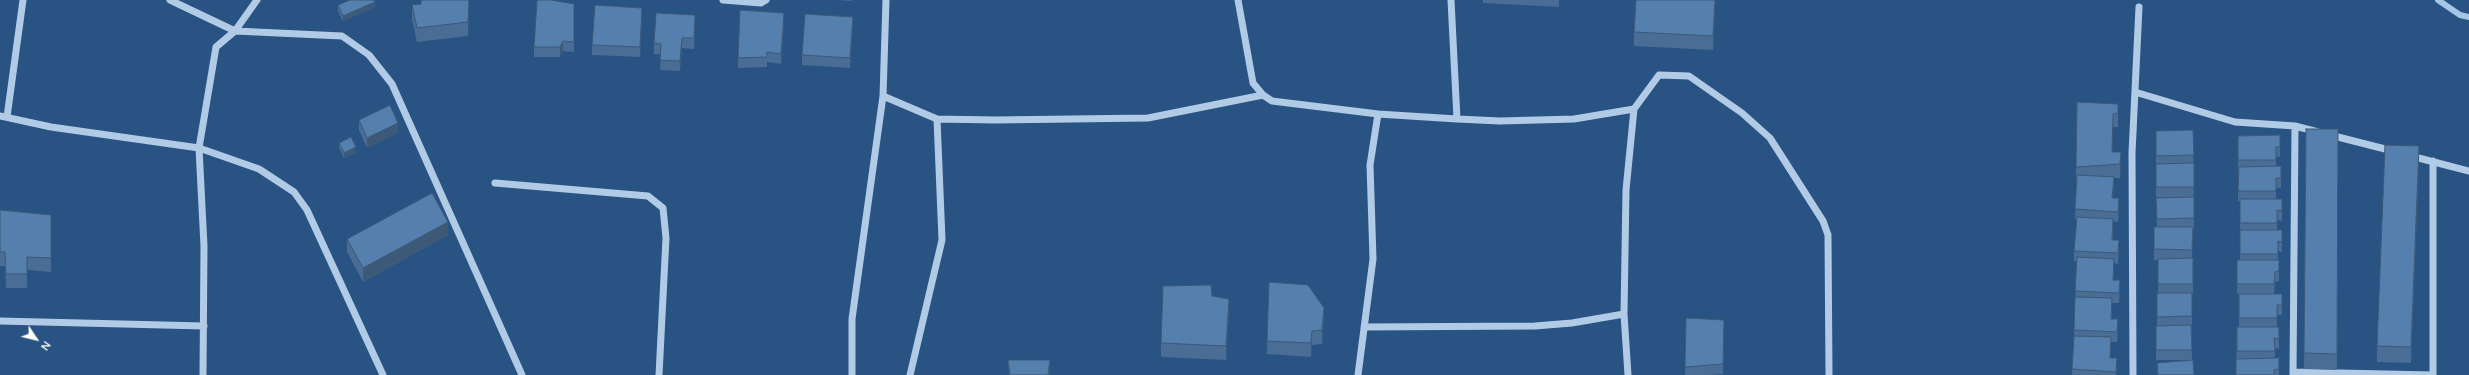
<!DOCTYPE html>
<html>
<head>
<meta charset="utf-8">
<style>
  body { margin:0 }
  #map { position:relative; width:2469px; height:375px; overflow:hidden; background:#285382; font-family:Quicksand,sans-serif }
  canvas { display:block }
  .north { position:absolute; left:16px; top:319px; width:40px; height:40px; -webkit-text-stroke:3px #285382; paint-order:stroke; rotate:125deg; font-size:11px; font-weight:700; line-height:16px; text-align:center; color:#fff }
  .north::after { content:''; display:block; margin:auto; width:14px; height:18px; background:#fff; clip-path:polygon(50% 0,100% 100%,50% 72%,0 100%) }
</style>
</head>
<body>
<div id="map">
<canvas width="2469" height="375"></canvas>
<div class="north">N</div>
</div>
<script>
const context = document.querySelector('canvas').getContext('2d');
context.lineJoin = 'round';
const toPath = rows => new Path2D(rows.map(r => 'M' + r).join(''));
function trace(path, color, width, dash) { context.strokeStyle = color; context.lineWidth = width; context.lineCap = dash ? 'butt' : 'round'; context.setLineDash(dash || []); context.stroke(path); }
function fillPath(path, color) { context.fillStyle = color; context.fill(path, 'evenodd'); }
const stream = toPath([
  [2438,0,2460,15,2469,17]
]);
const minor = toPath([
  [170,0,235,31,216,47,199,148,204,246,203,375],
  [257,0,235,31,342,36,369,55,392,84,522,375],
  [723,0,761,3,766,0],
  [1238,0,1253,83,1263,95,1272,101,1378,114,1457,119,1500,121,1574,119,1634,109,1659,75,1689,76,1742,113,1770,138,1823,221,1828,235,1829,375],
  [1451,0,1457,119],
  [2135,92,2235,122,2295,126,2318,132],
  [883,96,937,119,995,120,1148,118,1263,95],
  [0,116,51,127,199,148,259,169,294,192,307,210,383,375],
  [7,117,23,0],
  [2330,135,2393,151],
  [2411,156,2469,171],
  [2433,161,2433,375],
  [495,183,648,196,663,208,666,238,659,375],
  [0,321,204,326],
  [1364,327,1535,326,1572,323,1624,314],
  [2293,372,2433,375],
  [852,375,852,319,883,96,886,0],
  [910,375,942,240,937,119],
  [1358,375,1373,259,1370,165,1378,114],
  [1628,375,1624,314,1626,190,1634,109],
  [2133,375,2132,153,2139,7],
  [2293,375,2295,126]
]);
const wall = toPath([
  [469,0,468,36,417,42,412,19,412,5],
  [836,0,852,0,852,1],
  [1483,0,1559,0,1559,7,1483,3],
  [574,4,574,52,563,51,560,57,534,57,534,47],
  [338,5,375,7,343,21,338,11],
  [1715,14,1713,50,1634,46,1634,32],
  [642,18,640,57,592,55,592,45],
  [784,23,781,64,767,62,767,67,738,68,738,58],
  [695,25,694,49,682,48,680,71,660,70,661,54,654,54,654,43],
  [853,27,850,68,802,65,802,55],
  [2118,104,2118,127,2113,127,2112,152,2121,166,2120,178,2114,178,2113,198,2119,208,2118,222,2113,221,2113,240,2119,250,2118,264,2114,263,2113,280,2120,290,2119,303,2112,303,2112,319,2118,329,2117,342,2111,342,2110,358,2117,368,2116,375,2072,375,2074,340,2074,330,2077,261,2074,261,2074,251,2077,219,2075,219,2077,180,2076,181,2076,167],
  [359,120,398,133,367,148,359,130],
  [2306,129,2338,129,2337,370,2304,369],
  [2193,130,2194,228,2193,228,2192,258,2193,258,2193,294,2192,294,2192,360,2156,360,2156,326,2157,326,2157,293,2158,293,2158,260,2154,260,2154,249,2157,227,2156,198,2184,197,2156,197,2156,131],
  [2280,135,2280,157,2276,157,2276,167,2281,166,2281,188,2276,188,2276,199,2282,199,2282,221,2277,220,2277,230,2282,230,2282,252,2278,251,2278,260,2279,260,2279,281,2275,282,2274,294,2282,294,2282,315,2277,315,2277,327,2279,327,2279,349,2275,348,2275,358,2279,358,2279,375,2236,375,2237,327,2239,327,2239,294,2237,294,2237,260,2240,260,2240,201,2238,201,2238,136],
  [339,143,356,153,344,158,339,148],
  [2419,162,2411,363,2377,362,2377,346],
  [0,210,51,215,51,272,27,270,27,288,6,288,5,266,0,266],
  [448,235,363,282,347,252,347,239],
  [1212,296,1229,313,1226,360,1161,357,1161,343],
  [1686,318,1724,330,1723,374,1709,375,1685,375],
  [1324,321,1322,344,1312,345,1311,357,1267,354,1267,341],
  [1008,360,1050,370,1049,375,1009,375]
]);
const shadedWall = toPath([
  [1715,0,1715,14,1713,50,1713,36],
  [375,2,375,7,343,21,343,16],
  [642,8,642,18,640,57,640,47],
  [784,13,784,23,781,64,781,54],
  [853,17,853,27,850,68,850,58],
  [682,38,682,48,680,71,680,61],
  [563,41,563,51,560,57,560,47],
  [398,123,398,133,367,148,367,138],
  [2419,146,2419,162,2411,363,2411,347],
  [356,147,356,153,344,158,344,153],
  [2121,152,2121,166,2120,178,2120,164],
  [448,222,448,235,363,282,363,268],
  [2120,280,2120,290,2119,303,2119,293],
  [1229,299,1229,313,1226,360,1226,346],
  [1324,308,1324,321,1322,344,1322,330],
  [1312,331,1312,345,1311,357,1311,343]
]);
const building = toPath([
  [350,0,374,0,375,2,343,16,338,5,350,0],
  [421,0,469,0,468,22,417,28,412,5,421,4,421,0],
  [537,0,551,0,574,4,574,42,563,41,560,47,534,47,537,0],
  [1636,0,1715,0,1713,36,1634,32,1636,0],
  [595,5,642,8,640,47,592,45,595,5],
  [740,10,784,13,781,54,767,52,767,57,738,58,740,10],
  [656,13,695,15,694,38,682,38,680,61,660,60,661,44,654,43,656,13],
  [805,14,853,17,850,58,802,55,805,14],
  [2077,102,2118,104,2118,113,2113,114,2112,152,2121,152,2120,164,2076,167,2077,102],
  [390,105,398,123,367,138,359,120,390,105],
  [2306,129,2338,129,2337,354,2304,353,2306,129],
  [2193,130,2194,155,2156,156,2156,131,2193,130],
  [2280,135,2280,147,2276,147,2276,160,2238,160,2238,136,2280,135],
  [351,137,356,147,344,153,339,143,351,137],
  [2385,145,2419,146,2411,347,2377,346,2385,145],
  [2194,163,2194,187,2156,187,2156,164,2194,163],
  [2281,166,2281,178,2276,178,2276,191,2238,191,2239,167,2281,166],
  [2077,175,2114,177,2112,198,2119,198,2118,212,2075,209,2077,175],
  [432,193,448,222,363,268,347,239,432,193],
  [2194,197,2194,218,2157,219,2156,198,2194,197],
  [2240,199,2282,199,2282,211,2277,210,2277,223,2240,223,2240,199],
  [0,210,51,215,51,258,27,257,27,274,6,274,5,252,0,252,0,210],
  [2077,217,2113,219,2112,240,2119,240,2118,253,2074,251,2077,217],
  [2154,227,2193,227,2192,250,2154,249,2154,227],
  [2240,230,2282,230,2282,242,2278,241,2278,254,2240,254,2240,230],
  [2077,257,2114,259,2113,280,2120,280,2119,293,2075,291,2077,257],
  [2193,258,2193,284,2158,284,2158,259,2193,258],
  [2237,260,2279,260,2279,271,2275,272,2274,284,2237,284,2237,260],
  [1269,282,1308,285,1324,308,1322,330,1312,331,1311,343,1267,341,1269,282],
  [1211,285,1212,296,1229,299,1226,346,1161,343,1163,286,1211,285],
  [2157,293,2192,293,2192,316,2157,317,2157,293],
  [2239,294,2282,294,2282,305,2277,305,2277,318,2239,318,2239,294],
  [2075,297,2112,298,2111,319,2118,319,2117,332,2074,330,2075,297],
  [1686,318,1724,320,1723,364,1685,367,1686,318],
  [2191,325,2192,350,2156,350,2156,326,2191,325],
  [2237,327,2279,327,2279,339,2274,338,2275,351,2237,351,2237,327],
  [2074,336,2111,337,2110,358,2117,358,2116,372,2072,369,2074,336],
  [2279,358,2279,369,2274,370,2274,375,2236,375,2236,359,2279,358],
  [1008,360,1050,360,1048,375,1010,375,1008,360],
  [2193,360,2194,375,2158,375,2157,363,2193,360]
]);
trace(stream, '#a6c6e7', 6);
trace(minor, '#b1cbe6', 7);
fillPath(wall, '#496d94');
fillPath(shadedWall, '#3c5978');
fillPath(building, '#557fac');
trace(building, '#3c5978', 1);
</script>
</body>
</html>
